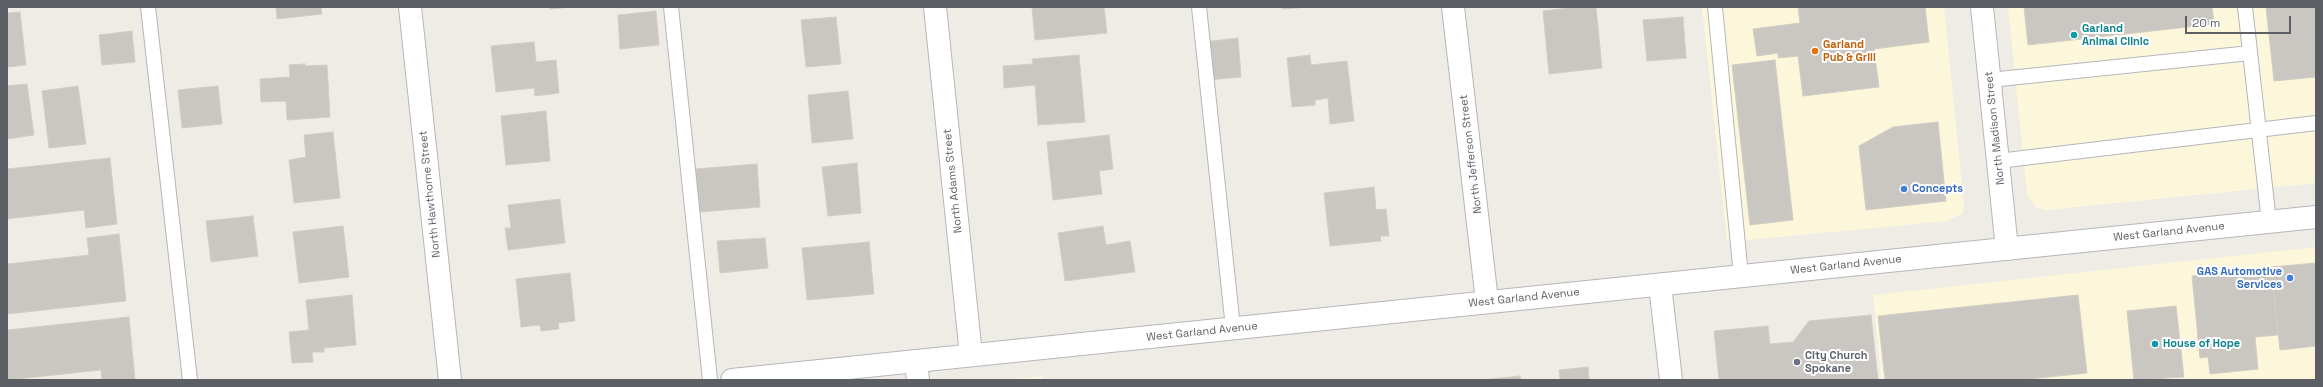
<!DOCTYPE html>
<html>
<head>
<meta charset="utf-8">
<style>
  body { margin:0 }
  #map { position:relative; width:2323px; height:387px; overflow:hidden; background:#eeece4; font-family:"Space Grotesk",sans-serif }
  canvas { display:block }
  .frame { position:absolute; inset:0; border:8px solid #5c5f64; pointer-events:none }
  .scale { position:absolute; left:2185px; top:16px; width:106px; height:18px; box-sizing:border-box; border:2px solid #5c5f64; border-top:0; padding-left:5px; font-size:12px; line-height:14px; white-space:nowrap; color:#5c5f64; -webkit-text-stroke:3px #fff; paint-order:stroke }
</style>
</head>
<body>
<div id="map">
<canvas width="2323" height="387"></canvas>
<div class="frame"></div>
<div class="scale">20 m</div>
</div>
<script>
const context = document.querySelector('canvas').getContext('2d');
context.lineJoin = 'round';
function fillPath(path, color) { context.fillStyle = color; context.fill(path, 'evenodd'); }
const toPath = rows => new Path2D(rows.map(r => 'M' + r).join(''));
function trace(path, color, width, dash) { context.strokeStyle = color; context.lineWidth = width; context.lineCap = dash ? 'butt' : 'round'; context.setLineDash(dash || []); context.stroke(path); }
function label(font, color, halo, rows, align = 'center') {
  context.font = font + ' "Space Grotesk",sans-serif'; context.lineWidth = 4; context.setLineDash([]); context.textBaseline = 'middle'; context.strokeStyle = halo; context.fillStyle = color; for (const [text, x, y, turn = 0] of rows) {
    context.save(); context.translate(x, y); context.rotate((+turn || 0) * Math.PI / 180); context.textAlign = isNaN(turn) ? turn : align; if (halo) context.strokeText(text, 0, 0); context.fillText(text, 0, 0); context.restore();
  }
}
const commercial = toPath([
  [1702,7,1944,7,1964,206,1963,213,1948,221,1727,242],
  [2008,7,2316,7,2316,183,2046,210,2035,207,2027,195],
  [2316,247,2316,380,1881,380,1873,295],
  [1042,376,1043,380,1006,380]
]);
const building = toPath([
  [276,7,321,7,322,14,277,19,276,7],
  [550,7,571,7,550,9,550,7],
  [1032,7,1104,7,1107,33,1035,40,1032,7],
  [1282,7,1310,7,1282,9,1282,7],
  [1577,7,1596,7,1602,68,1549,74,1543,11,1577,7],
  [1798,7,1925,7,1929,42,1874,49,1879,87,1803,96,1798,56,1778,58,1778,53,1757,56,1753,29,1800,23,1798,7],
  [2024,7,2212,7,2214,24,2028,45,2024,7],
  [2266,7,2316,7,2316,77,2274,81,2266,7],
  [656,11,659,45,620,49,618,15,656,11],
  [20,12,26,65,7,67,7,13,20,12],
  [836,17,841,64,806,67,801,20,836,17],
  [1683,17,1686,58,1647,61,1643,20,1683,17],
  [132,31,135,62,102,65,99,35,132,31],
  [1238,38,1241,77,1208,80,1204,42,1238,38],
  [534,42,536,62,556,60,559,93,535,96,534,88,496,92,491,46,534,42],
  [1079,55,1085,122,1038,125,1035,85,1004,88,1003,66,1033,64,1032,59,1079,55],
  [1310,55,1311,65,1347,61,1354,121,1330,124,1328,98,1315,100,1315,105,1292,107,1287,58,1310,55],
  [1775,60,1793,220,1750,225,1732,65,1775,60],
  [305,64,305,66,327,65,330,117,287,120,286,101,261,102,260,79,290,77,289,65,305,64],
  [27,84,34,135,7,139,7,86,27,84],
  [78,86,86,144,49,148,42,91,78,86],
  [218,86,222,124,182,128,178,90,218,86],
  [848,91,853,139,812,143,808,95,848,91],
  [546,111,550,161,506,165,501,116,546,111],
  [1938,122,1946,201,1866,210,1859,146,1893,127,1938,122],
  [333,132,340,198,294,203,289,160,306,157,304,135,333,132],
  [1109,135,1113,169,1099,171,1102,194,1053,200,1047,142,1109,135],
  [110,158,117,224,86,228,84,210,7,219,7,169,110,158],
  [857,163,861,213,828,216,822,167,857,163],
  [757,164,760,207,700,212,696,169,757,164],
  [1374,187,1376,210,1386,209,1389,236,1380,236,1381,241,1330,246,1324,193,1374,187],
  [560,199,565,243,508,250,505,228,511,228,508,205,560,199],
  [253,216,258,256,211,262,206,221,253,216],
  [343,226,349,277,299,283,293,232,343,226],
  [1103,226,1106,245,1130,241,1135,272,1065,281,1058,233,1103,226],
  [119,234,126,301,7,314,7,264,89,255,87,238,119,234],
  [765,238,768,268,720,273,717,241,765,238],
  [869,242,874,294,807,300,802,248,869,242],
  [2316,263,2316,346,2280,350,2271,267,2316,263],
  [2271,267,2278,335,2255,337,2258,369,2210,374,2208,357,2200,358,2192,276,2271,267],
  [570,273,575,321,558,323,559,329,541,331,540,325,521,327,516,279,570,273],
  [352,295,356,345,324,348,324,352,312,352,313,362,292,363,289,332,309,330,306,300,352,295],
  [2078,295,2087,373,2020,380,1885,380,1878,316,2078,295],
  [2176,306,2184,377,2134,380,2127,311,2176,306],
  [1871,315,1878,380,1719,380,1714,331,1768,326,1770,344,1793,342,1809,321,1871,315],
  [129,317,135,380,102,380,101,370,7,380,7,330,129,317],
  [1588,367,1589,380,1560,380,1559,370,1588,367],
  [1520,376,1521,380,1482,380,1520,376]
]);
const service = toPath([
  [148,7,190,380],
  [671,7,710,380],
  [1199,7,1233,328],
  [1715,7,1741,276],
  [2245,7,2269,222],
  [1990,80,2250,53],
  [1998,161,2316,123]
]);
const minor = toPath([
  [410,7,450,380],
  [935,7,971,355],
  [1453,7,1487,301],
  [1982,7,2007,249],
  [1660,285,1671,380],
  [916,361,918,380]
]);
const tertiary = toPath([
  [732,380,2316,217]
]);
const markers = [
  [2074,35,4,"#0f9aa8"],
  [1815,51,4,"#e8710a"],
  [1904,189,4,"#3f7fe0"],
  [2290,278,4,"#3f7fe0"],
  [2155,344,4,"#0f9aa8"],
  [1797,362,4,"#6b7280"]
];
const cultureNames = [
  ["Garland",2082,29],
  ["Animal Clinic",2082,42],
  ["House of Hope",2163,344]
];
const foodNames = [
  ["Garland",1823,45],
  ["Pub & Grill",1823,58]
];
const streetNames = [
  ["North Madison Street",1995,128,-96],
  ["North Jefferson Street",1471,154,-97],
  ["North Adams Street",953,181,-96],
  ["North Hawthorne Street",430,194,-96],
  ["West Garland Avenue",2169,232,-6],
  ["West Garland Avenue",1846,265,-6],
  ["West Garland Avenue",1524,298,-6],
  ["West Garland Avenue",1202,332,-6]
];
const shopNames = [
  ["Concepts",1912,189],
  ["GAS Automotive",2282,272,"right"],
  ["Services",2282,285,"right"]
];
const worshipNames = [
  ["City Church",1805,356],
  ["Spokane",1805,369]
];
fillPath(commercial, '#fcf7db');
fillPath(building, '#cac6c1');
trace(building, '#d3cec3', 1);
trace(service, '#b5b6bb', 16);
trace(minor, '#b5b6bb', 24);
trace(tertiary, '#b5b6bb', 24);
trace(service, '#fff', 14);
trace(minor, '#fff', 22);
trace(tertiary, '#fff', 22);
for (const [x, y, r, color] of markers) { const dot = new Path2D(); dot.arc(x, y, r, 0, 2 * Math.PI); context.fillStyle = color; context.fill(dot); trace(dot, '#fff', 1.5); }
label('bold 11px', '#0d838f', '#fff', cultureNames, 'left');
label('bold 11px', '#c56008', '#fff', foodNames, 'left');
label('11px', '#5c5f64', '#fff', streetNames);
label('bold 11px', '#366cbe', '#fff', shopNames, 'left');
label('bold 11px', '#5b616d', '#fff', worshipNames, 'left');
</script>
</body>
</html>
